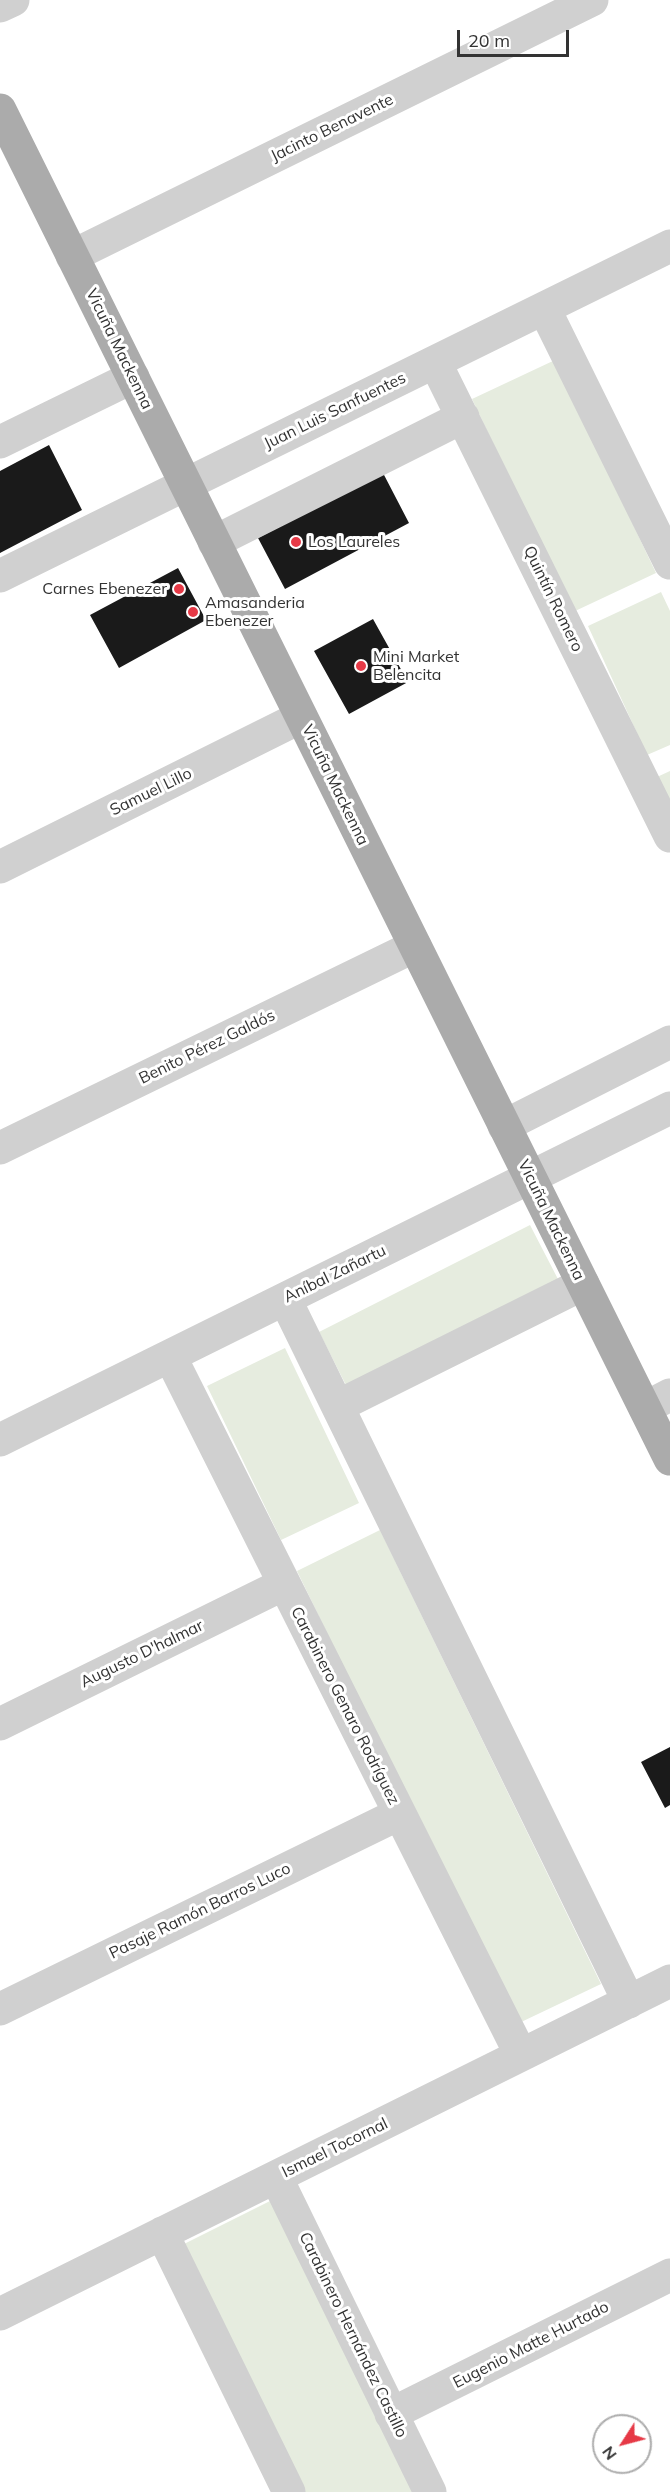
<!DOCTYPE html>
<html>
<head>
<meta charset="utf-8">
<style>
  body { margin:0 }
  #map { position:relative; width:670px; height:2492px; overflow:hidden; background:#fff; font-family:Mulish,sans-serif }
  canvas { display:block }
  .north { position:absolute; left:592px; top:2414px; width:60px; height:60px; box-sizing:border-box; background:#fff; border:2px solid #adadad; border-radius:50%; rotate:234deg; font-size:16px; font-weight:700; line-height:24px; text-align:center; color:#333 }
  .north::after { content:''; display:block; margin:auto; width:21px; height:27px; background:#e63946; clip-path:polygon(50% 0,100% 100%,50% 72%,0 100%) }
  .scale { position:absolute; left:457px; top:30px; width:112px; height:27px; box-sizing:border-box; border:3px solid #333; border-top:0; padding-left:8px; font-size:18px; line-height:21px; white-space:nowrap; color:#333; -webkit-text-stroke:4px #fff; paint-order:stroke }
</style>
</head>
<body>
<div id="map">
<canvas width="670" height="2492"></canvas>
<div class="north">N</div>
<div class="scale">20 m</div>
</div>
<script>
const context = document.querySelector('canvas').getContext('2d');
context.lineJoin = 'round';
function fillPath(path, color) { context.fillStyle = color; context.fill(path, 'evenodd'); }
const toPath = rows => new Path2D(rows.map(r => 'M' + r).join(''));
function trace(path, color, width, dash) { context.strokeStyle = color; context.lineWidth = width; context.lineCap = dash ? 'butt' : 'round'; context.setLineDash(dash || []); context.stroke(path); }
function label(font, color, halo, rows, align = 'center') {
  context.font = font + ' Mulish,sans-serif'; context.lineWidth = 6; context.setLineDash([]); context.textBaseline = 'middle'; context.strokeStyle = halo; context.fillStyle = color; for (const [text, x, y, turn = 0] of rows) {
    context.save(); context.translate(x, y); context.rotate((+turn || 0) * Math.PI / 180); context.textAlign = isNaN(turn) ? turn : align; if (halo) context.strokeText(text, 0, 0); context.fillText(text, 0, 0); context.restore();
  }
}
const green = toPath([
  [555,360,656,573,573,612,472,399],
  [661,592,670,611,670,745,647,755,588,626],
  [670,771,670,803,657,777],
  [530,1225,560,1283,349,1391,319,1332],
  [285,1348,359,1503,281,1540,207,1386],
  [380,1530,601,1984,517,2024,297,1571],
  [276,2198,421,2492,300,2492,182,2245]
]);
const building = toPath([
  [49,445,82,510,0,553,0,471],
  [383,473,409,523,285,589,258,538],
  [178,568,206,620,119,668,90,615],
  [373,619,408,682,349,714,314,651],
  [670,1747,670,1805,665,1808,641,1762]
]);
const minor = toPath([
  [0,6,13,0],
  [72,256,592,0],
  [544,308,670,563],
  [435,362,670,836],
  [0,442,133,377],
  [214,542,463,417],
  [0,576,670,246],
  [0,867,301,717],
  [504,1126,670,1042],
  [0,1148,415,946],
  [285,1299,629,2002],
  [170,1356,521,2055],
  [338,1406,583,1284],
  [645,1408,670,1395],
  [0,1440,670,1108],
  [0,1724,284,1584],
  [0,2009,399,1814],
  [276,2177,430,2492],
  [162,2233,289,2492],
  [0,2314,670,1981],
  [391,2414,670,2275]
]);
const major = toPath([
  [0,110,670,1459]
]);
const markers = [
  [296,542,6,"#e63946"],
  [179,589,6,"#e63946"],
  [193,612,6,"#e63946"],
  [361,666,6,"#e63946"]
];
const streetNames = [
  ["Jacinto Benavente",332,128,-26],
  ["Vicuña Mackenna",119,349,64],
  ["Juan Luis Sanfuentes",335,411,-26],
  ["Quintín Romero",553,599,64],
  ["Vicuña Mackenna",335,785,64],
  ["Samuel Lillo",151,792,-26],
  ["Benito Pérez Galdós",207,1047,-26],
  ["Vicuña Mackenna",551,1220,64],
  ["Aníbal Zañartu",335,1274,-26],
  ["Augusto D'halmar",142,1654,-26],
  ["Carabinero Genaro Rodríguez",345,1706,63],
  ["Pasaje Ramón Barros Luco",200,1911,-26],
  ["Ismael Tocornal",335,2148,-26],
  ["Carabinero Hernández Castillo",353,2335,64],
  ["Eugenio Matte Hurtado",531,2345,-27]
];
const poiNames = [
  ["Los Laureles",308,542],
  ["Carnes Ebenezer",167,589,"right"],
  ["Amasanderia",205,603],
  ["Ebenezer",205,621],
  ["Mini Market",373,657],
  ["Belencita",373,675]
];
fillPath(green, '#e6ecdf');
fillPath(building, '#1a1a1a');
trace(minor, '#d0d0d0', 33);
trace(major, '#ababab', 33);
for (const [x, y, r, color] of markers) { const dot = new Path2D(); dot.arc(x, y, r, 0, 2 * Math.PI); context.fillStyle = color; context.fill(dot); trace(dot, '#fff', 2); }
label('16px', '#333', '#fff', streetNames);
label('16px', '#333', '#fff', poiNames, 'left');
</script>
</body>
</html>
